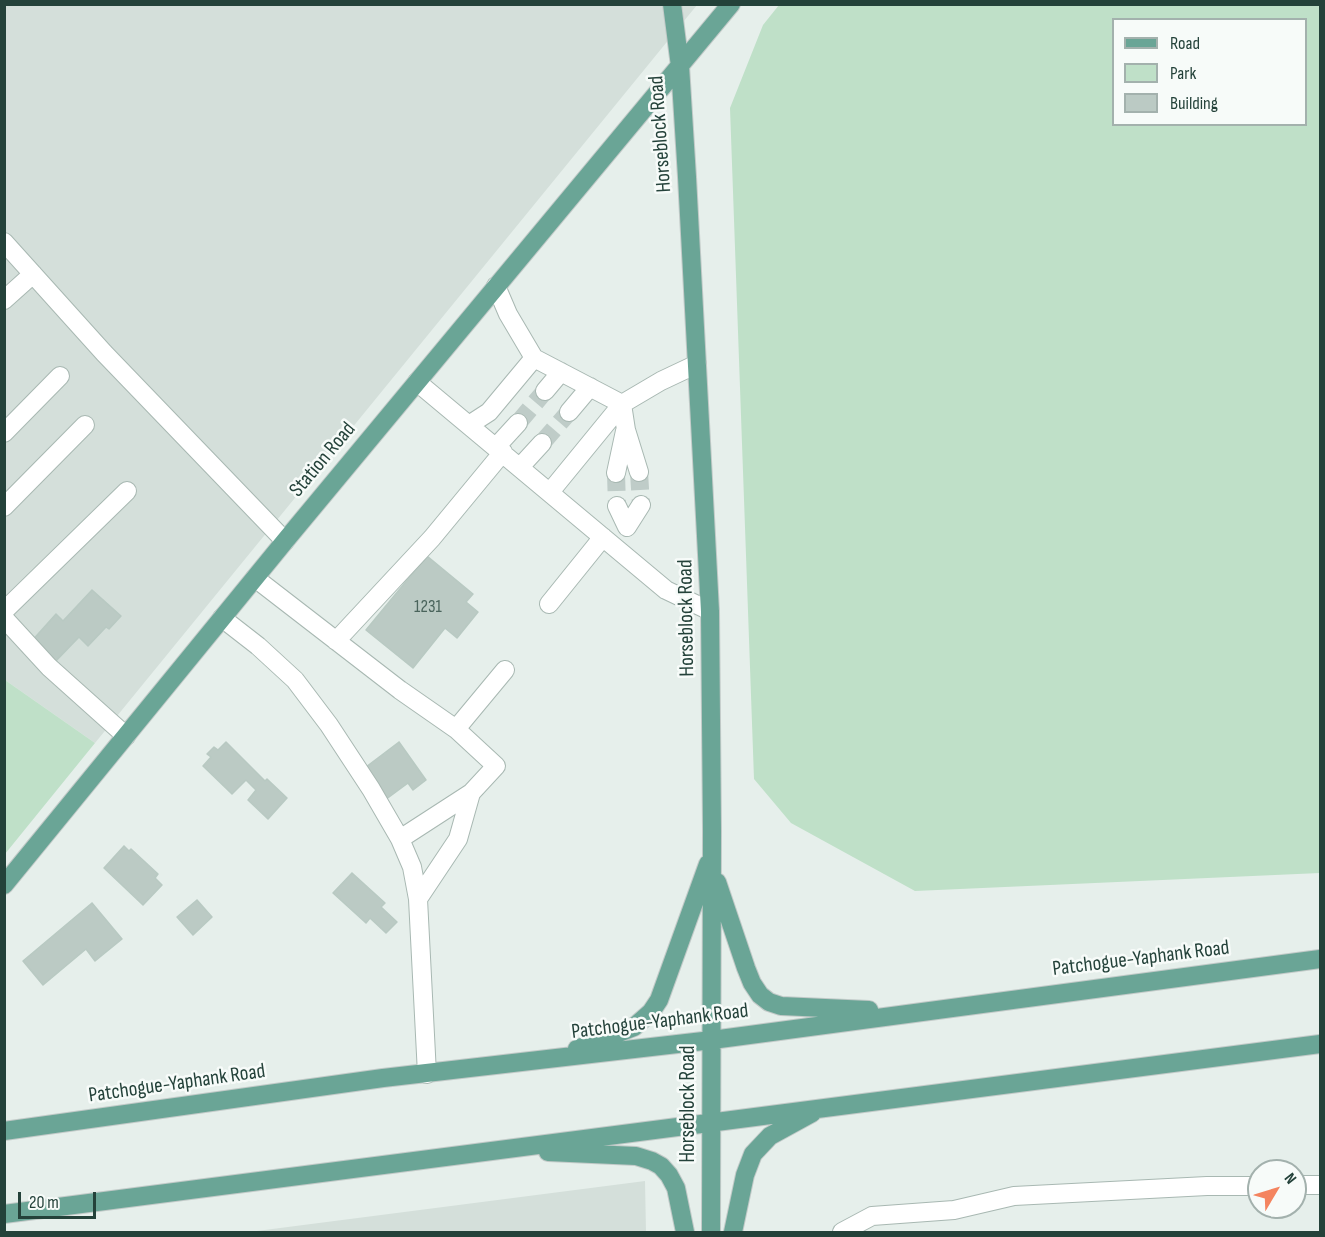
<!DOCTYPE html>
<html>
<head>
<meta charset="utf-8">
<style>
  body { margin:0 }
  #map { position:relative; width:1325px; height:1237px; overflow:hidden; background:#e6efeb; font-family:"Sofia Sans Condensed",sans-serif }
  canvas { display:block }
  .frame { position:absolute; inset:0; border:6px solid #24423a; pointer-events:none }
  .legend { position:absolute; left:1112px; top:18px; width:195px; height:108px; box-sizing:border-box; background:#f7fbf9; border:2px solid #a3b1ad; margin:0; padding:8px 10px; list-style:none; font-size:18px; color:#24423a }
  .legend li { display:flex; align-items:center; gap:12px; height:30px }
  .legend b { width:30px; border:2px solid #a3b1ad }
  .north { position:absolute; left:1247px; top:1159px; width:60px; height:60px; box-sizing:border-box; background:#f7fbf9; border:2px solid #a3b1ad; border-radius:50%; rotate:52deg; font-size:16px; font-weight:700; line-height:24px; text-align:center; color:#24423a }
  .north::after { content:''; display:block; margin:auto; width:21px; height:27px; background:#f4845f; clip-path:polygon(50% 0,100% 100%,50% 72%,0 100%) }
  .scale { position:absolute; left:18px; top:1192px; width:78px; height:27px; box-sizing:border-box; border:3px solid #24423a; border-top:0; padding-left:8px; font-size:18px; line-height:21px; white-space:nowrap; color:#24423a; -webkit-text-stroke:4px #f7fbf9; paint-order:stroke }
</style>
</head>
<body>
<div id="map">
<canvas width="1325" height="1237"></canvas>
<div class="frame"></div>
<ul class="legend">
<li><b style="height:8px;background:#6aa596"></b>Road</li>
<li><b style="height:16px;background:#bfe0c8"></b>Park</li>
<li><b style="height:16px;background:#bbcac4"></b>Building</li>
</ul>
<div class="north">N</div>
<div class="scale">20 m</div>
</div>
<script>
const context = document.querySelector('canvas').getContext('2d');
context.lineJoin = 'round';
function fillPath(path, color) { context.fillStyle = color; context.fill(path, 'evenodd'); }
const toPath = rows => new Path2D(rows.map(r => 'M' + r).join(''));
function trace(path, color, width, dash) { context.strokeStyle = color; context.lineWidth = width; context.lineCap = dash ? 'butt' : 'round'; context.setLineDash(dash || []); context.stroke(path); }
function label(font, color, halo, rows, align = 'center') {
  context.font = font + ' "Sofia Sans Condensed",sans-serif'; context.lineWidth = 5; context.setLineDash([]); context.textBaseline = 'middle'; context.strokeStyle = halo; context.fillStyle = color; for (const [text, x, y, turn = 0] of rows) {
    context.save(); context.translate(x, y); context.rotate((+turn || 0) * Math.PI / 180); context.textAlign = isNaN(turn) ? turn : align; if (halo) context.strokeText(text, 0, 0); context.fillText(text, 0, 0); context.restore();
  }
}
const built = toPath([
  [5,5,697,5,95,743,5,680],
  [645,1181,646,1232,249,1232]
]);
const green = toPath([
  [779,5,1320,5,1320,873,915,891,791,823,754,779,730,108,763,25],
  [1114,20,1306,20,1306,124,1114,124],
  [5,680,95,743,5,854]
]);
const building = toPath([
  [427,556,473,594,466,602,478,612,457,638,445,628,413,668,366,630,427,556],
  [92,590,121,616,109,629,106,627,88,646,79,637,53,664,30,643,56,614,63,621,92,590],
  [226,742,265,781,267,779,287,798,268,819,248,800,256,790,246,780,232,794,203,766,211,757,207,754,214,747,218,750,226,742],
  [399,742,426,780,413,790,408,783,385,800,362,770,399,742],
  [124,846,129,851,131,849,158,874,155,878,162,885,143,905,104,868,124,846],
  [352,873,385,903,381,907,397,922,386,933,370,918,366,923,333,893,352,873],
  [197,900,212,917,193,935,177,917,197,900],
  [92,903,122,939,95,961,86,949,43,985,23,961,92,903]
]);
const minorTunnel = toPath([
  [518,423,545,391],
  [542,443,569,412],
  [639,472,641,505],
  [616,473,617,506]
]);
const minor = toPath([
  [4,242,104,353,285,541],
  [496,286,508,314,534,358,622,404],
  [4,300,33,274],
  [417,382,666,590,710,611],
  [545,391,561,372],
  [622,404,626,430,639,472],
  [569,412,590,387],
  [469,425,489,412,534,358],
  [4,433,60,376],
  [496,447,518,423],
  [520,467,542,443],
  [616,473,625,431],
  [550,492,622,404,661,381,697,364],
  [617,506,627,527,641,505],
  [4,507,85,425],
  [255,578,400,690,456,729,496,766,471,793,400,839],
  [549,604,603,537],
  [4,611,127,491],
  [4,618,49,667,126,736],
  [222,618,258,646,295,680,329,725,371,789,400,839,412,867,418,899,427,1074],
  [336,641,432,538,503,452],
  [456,729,505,670],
  [418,899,458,839,471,793],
  [1295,1185,1320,1185],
  [842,1232,872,1216,954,1210,1014,1196,1207,1186,1259,1186]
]);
const major = toPath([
  [672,4,680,66,687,177,710,611,712,831,711,1232],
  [717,882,746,968,752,983,760,995,769,1002,781,1006,869,1010],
  [4,885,285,541,731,4],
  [577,1049,634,1027,651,1012,659,1000,708,864],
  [4,1131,383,1078,712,1040,1320,959],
  [548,1152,636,1156,652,1161,661,1166,669,1175,676,1188,685,1232],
  [4,1214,1320,1044],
  [733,1232,745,1175,753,1154,770,1136,812,1113]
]);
const numberNames = [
  ["1231",428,607]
];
const streetNames = [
  ["Horseblock Road",661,134,-94],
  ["Station Road",323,460,-50],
  ["Horseblock Road",687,618,-91],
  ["Patchogue-Yaphank Road",1141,959,-7],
  ["Patchogue-Yaphank Road",660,1022,-7],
  ["Patchogue-Yaphank Road",177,1084,-8],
  ["Horseblock Road",689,1104,-90]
];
fillPath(built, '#d4dfda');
fillPath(green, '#bfe0c8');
fillPath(building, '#bbcac4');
trace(building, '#b8c9c2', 1.5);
trace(minorTunnel, '#bfccc8', 18, [18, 9]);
trace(minor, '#a8b8b2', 20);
trace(major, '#c2cac8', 20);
trace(minor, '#fff', 18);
trace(major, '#6aa596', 18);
label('18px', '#4a645c', null, numberNames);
label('21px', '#24423a', '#f7fbf9', streetNames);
</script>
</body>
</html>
